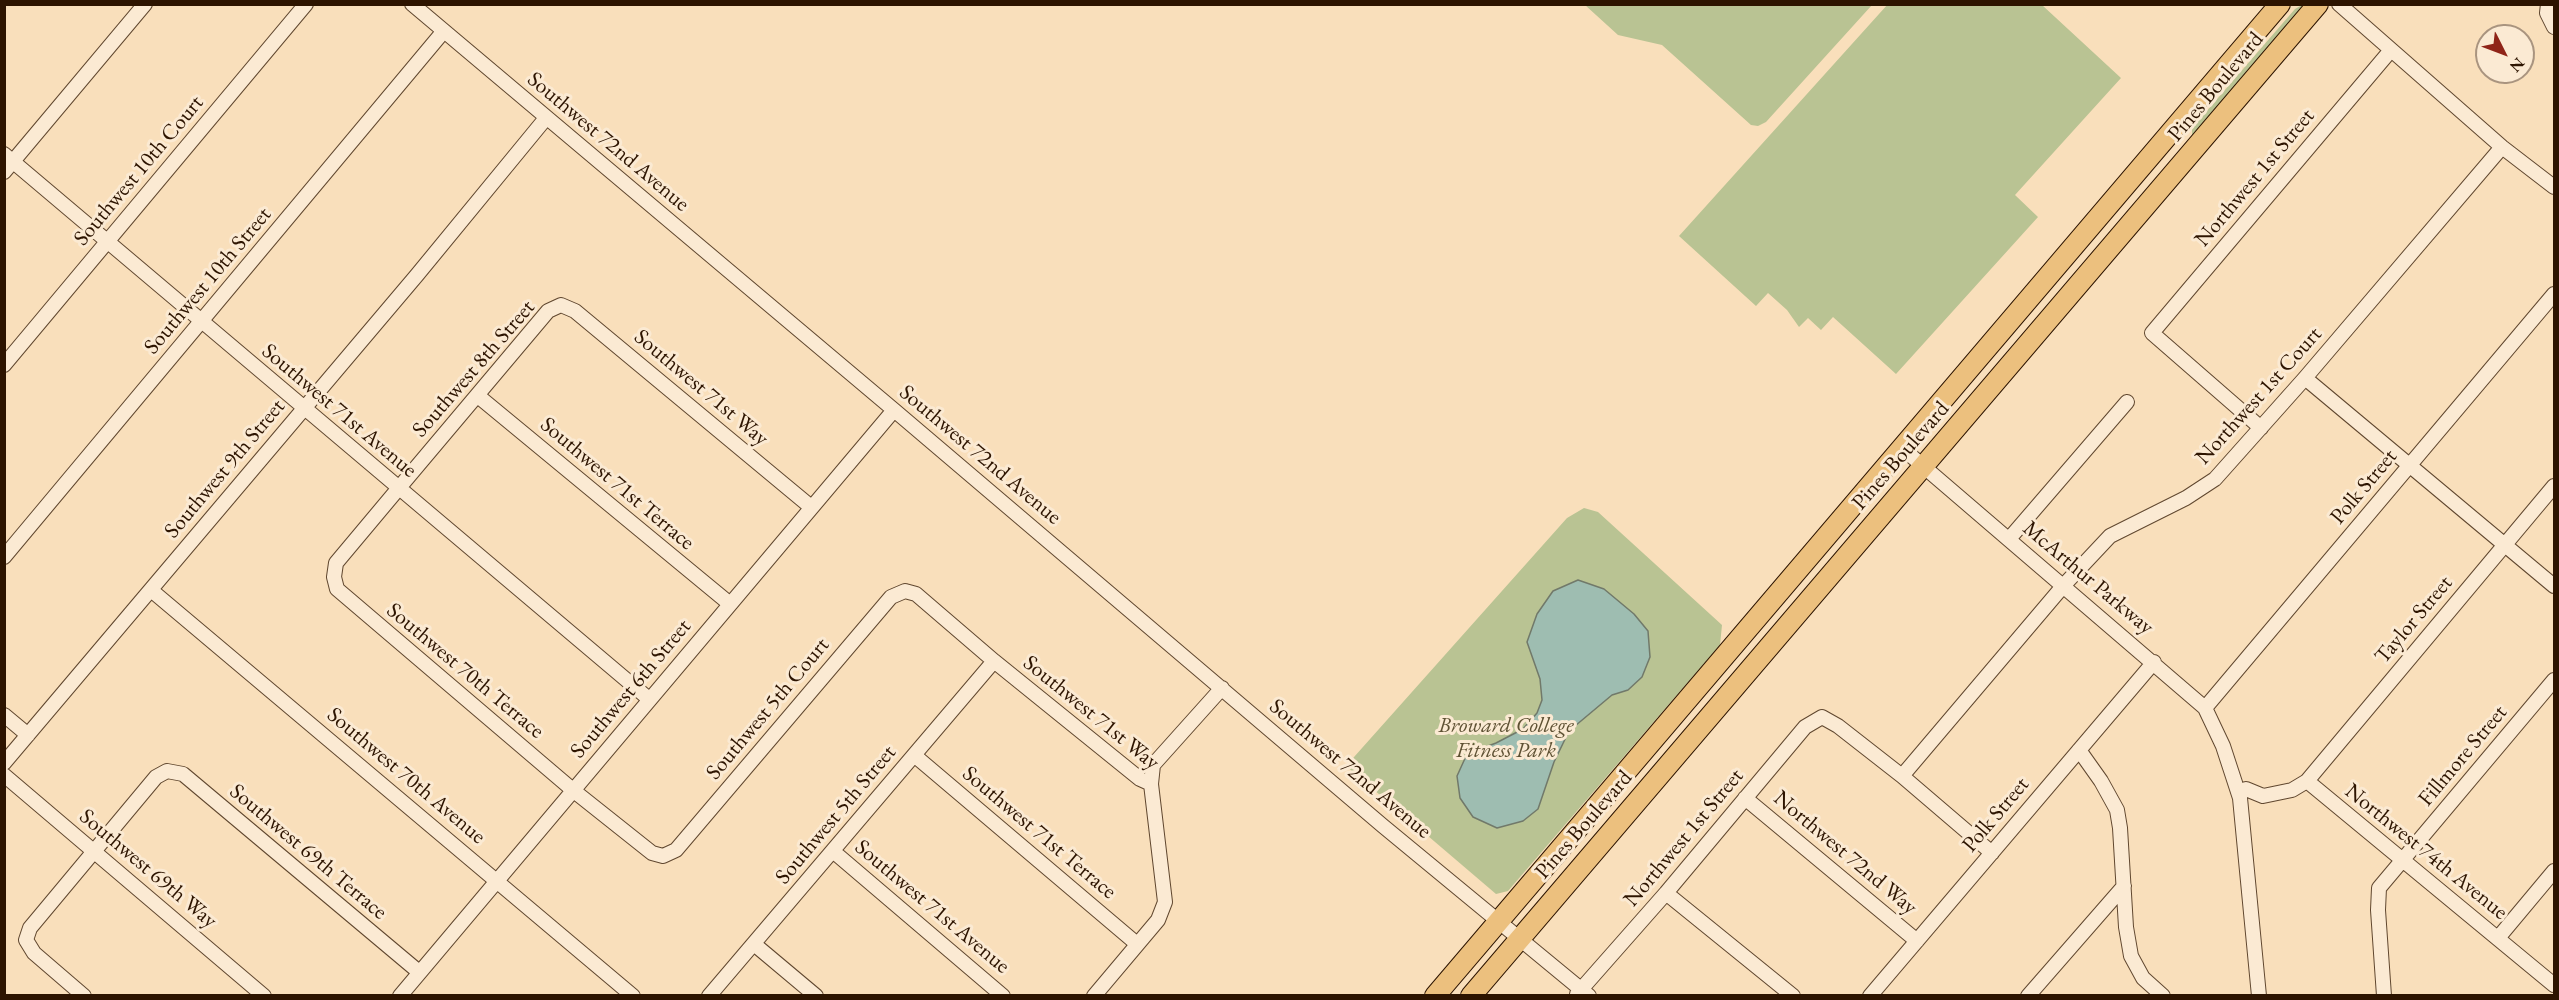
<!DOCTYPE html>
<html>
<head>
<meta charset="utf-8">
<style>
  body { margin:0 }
  #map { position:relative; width:2559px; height:1000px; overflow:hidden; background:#f9dfbb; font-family:"EB Garamond",serif }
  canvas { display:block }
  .frame { position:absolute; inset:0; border:6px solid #2d1400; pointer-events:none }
  .north { position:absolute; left:2475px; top:24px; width:60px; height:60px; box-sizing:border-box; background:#fbead3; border:2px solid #a9947f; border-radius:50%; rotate:132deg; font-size:16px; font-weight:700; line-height:24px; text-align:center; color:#2d1400 }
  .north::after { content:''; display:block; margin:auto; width:21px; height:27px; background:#8f2418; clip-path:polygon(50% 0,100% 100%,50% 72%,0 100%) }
</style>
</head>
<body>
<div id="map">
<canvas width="2559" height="1000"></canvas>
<div class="frame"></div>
<div class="north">N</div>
</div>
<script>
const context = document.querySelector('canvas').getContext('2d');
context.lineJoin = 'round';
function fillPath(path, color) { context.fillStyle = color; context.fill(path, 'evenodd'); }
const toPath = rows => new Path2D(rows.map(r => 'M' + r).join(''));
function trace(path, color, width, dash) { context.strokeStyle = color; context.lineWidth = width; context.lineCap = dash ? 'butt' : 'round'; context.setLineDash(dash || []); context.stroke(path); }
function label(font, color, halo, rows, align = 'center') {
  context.font = font + ' "EB Garamond",serif'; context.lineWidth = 6; context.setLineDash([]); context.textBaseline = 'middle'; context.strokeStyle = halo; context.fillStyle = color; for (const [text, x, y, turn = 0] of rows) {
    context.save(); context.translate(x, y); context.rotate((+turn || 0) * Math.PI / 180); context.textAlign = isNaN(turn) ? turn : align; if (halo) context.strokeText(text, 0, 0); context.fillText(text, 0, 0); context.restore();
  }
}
const green = toPath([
  [1888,4,2042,5,2121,78,2015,195,2038,217,1896,374,1833,317,1821,330,1808,318,1799,327,1787,310,1768,293,1756,306,1679,236],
  [1585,5,1872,5,1766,122,1758,126,1751,125,1662,45,1618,35],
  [2302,5,2306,5,2192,142,2192,128,2295,9],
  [1584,508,1598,512,1722,625,1720,645,1508,891,1496,894,1346,766,1567,518]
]);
const water = toPath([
  [1578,580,1604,589,1634,614,1648,631,1650,657,1642,677,1628,690,1612,695,1569,731,1554,762,1538,809,1523,821,1497,828,1473,817,1460,798,1457,776,1467,754,1496,743,1523,729,1537,713,1542,700,1540,679,1527,642,1537,614,1553,591,1578,580]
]);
const minor = toPath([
  [412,4,894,410,1383,826,1589,996],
  [2339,4,2502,147,2554,187],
  [2548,4,2547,13,2554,27],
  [4,154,649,699],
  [4,172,145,4],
  [4,365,306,4],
  [2305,378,2554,586],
  [478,396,730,604],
  [2261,428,2152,333,2391,50],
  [1902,448,2205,708,2223,746,2240,798,2259,996],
  [811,507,575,311,561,305,548,311,398,489,336,563,334,577,337,589,574,791,652,853,663,856,676,850,891,597,905,591,916,594,994,661,1140,779,1151,784,1165,902,1158,920,1094,996],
  [2009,539,2127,402],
  [4,557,443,32],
  [151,590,633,996],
  [2205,708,2554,294],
  [4,715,28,735],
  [2079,750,2101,781,2117,810,2120,828,2126,927,2131,956,2143,978,2163,996],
  [914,755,1137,944],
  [4,763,417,275,546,118],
  [4,775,264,996],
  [1902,776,2064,585,2110,536,2186,498,2215,479,2305,378,2502,147],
  [2307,781,2554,486],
  [1151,784,1153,765,1222,688],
  [2246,789,2263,796,2292,790,2307,781,2554,985],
  [1745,798,1917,941],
  [834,852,1003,996],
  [1666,893,1793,996],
  [2498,938,2554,871],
  [754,944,816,996],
  [1577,994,1666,893,1805,727,1822,717,1838,726,1902,776,1992,853],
  [84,996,34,953,26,940,30,928,156,777,167,771,183,774,419,972],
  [400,996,894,410],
  [709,996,994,661],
  [1870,996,2154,662],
  [2028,996,2124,886],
  [2384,996,2378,910,2379,888,2554,680]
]);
const highway = toPath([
  [1435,996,2280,4],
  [1471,996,2318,4]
]);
const streetNames = [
  ["Pines Boulevard",2216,87,-50],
  ["Southwest 72nd Avenue",608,142,40],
  ["Southwest 10th Court",139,171,-50],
  ["Northwest 1st Street",2255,178,-50],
  ["Southwest 10th Street",208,281,-50],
  ["Southwest 8th Street",474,369,-49],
  ["Southwest 71st Way",701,388,40],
  ["Northwest 1st Court",2259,396,-48],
  ["Southwest 71st Avenue",339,411,40],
  ["Southwest 72nd Avenue",980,455,40],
  ["Pines Boulevard",1901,456,-49],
  ["Southwest 9th Street",225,469,-50],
  ["Southwest 71st Terrace",617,484,40],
  ["Polk Street",2364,487,-50],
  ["McArthur Parkway",2088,578,40],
  ["Taylor Street",2414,620,-50],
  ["Southwest 70th Terrace",465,671,40],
  ["Southwest 6th Street",631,689,-50],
  ["Southwest 5th Court",768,709,-50],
  ["Southwest 71st Way",1091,713,39],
  ["Fillmore Street",2463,756,-50],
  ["Southwest 72nd Avenue",1350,769,40],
  ["Southwest 70th Avenue",406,776,40],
  ["Southwest 5th Street",836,815,-50],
  ["Polk Street",1996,815,-50],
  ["Pines Boulevard",1584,825,-49],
  ["Southwest 71st Terrace",1039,833,40],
  ["Northwest 1st Street",1684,838,-50],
  ["Southwest 69th Terrace",308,852,40],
  ["Northwest 74th Avenue",2426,852,39],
  ["Northwest 72nd Way",1845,853,40],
  ["Southwest 69th Way",148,869,40],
  ["Southwest 71st Avenue",932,907,40]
];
const parkNames = [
  ["Broward College",1506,726],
  ["Fitness Park",1506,751]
];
fillPath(green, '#b9c393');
fillPath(water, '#9ebdb1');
trace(water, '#71796a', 1.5);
trace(minor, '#60472f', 16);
trace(highway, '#2d1400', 22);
trace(minor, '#fbead3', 14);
trace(highway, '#ecc07e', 20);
label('22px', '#2d1400', '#fbead3', streetNames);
label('italic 22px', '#5e5133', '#fbead3', parkNames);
</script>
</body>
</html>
